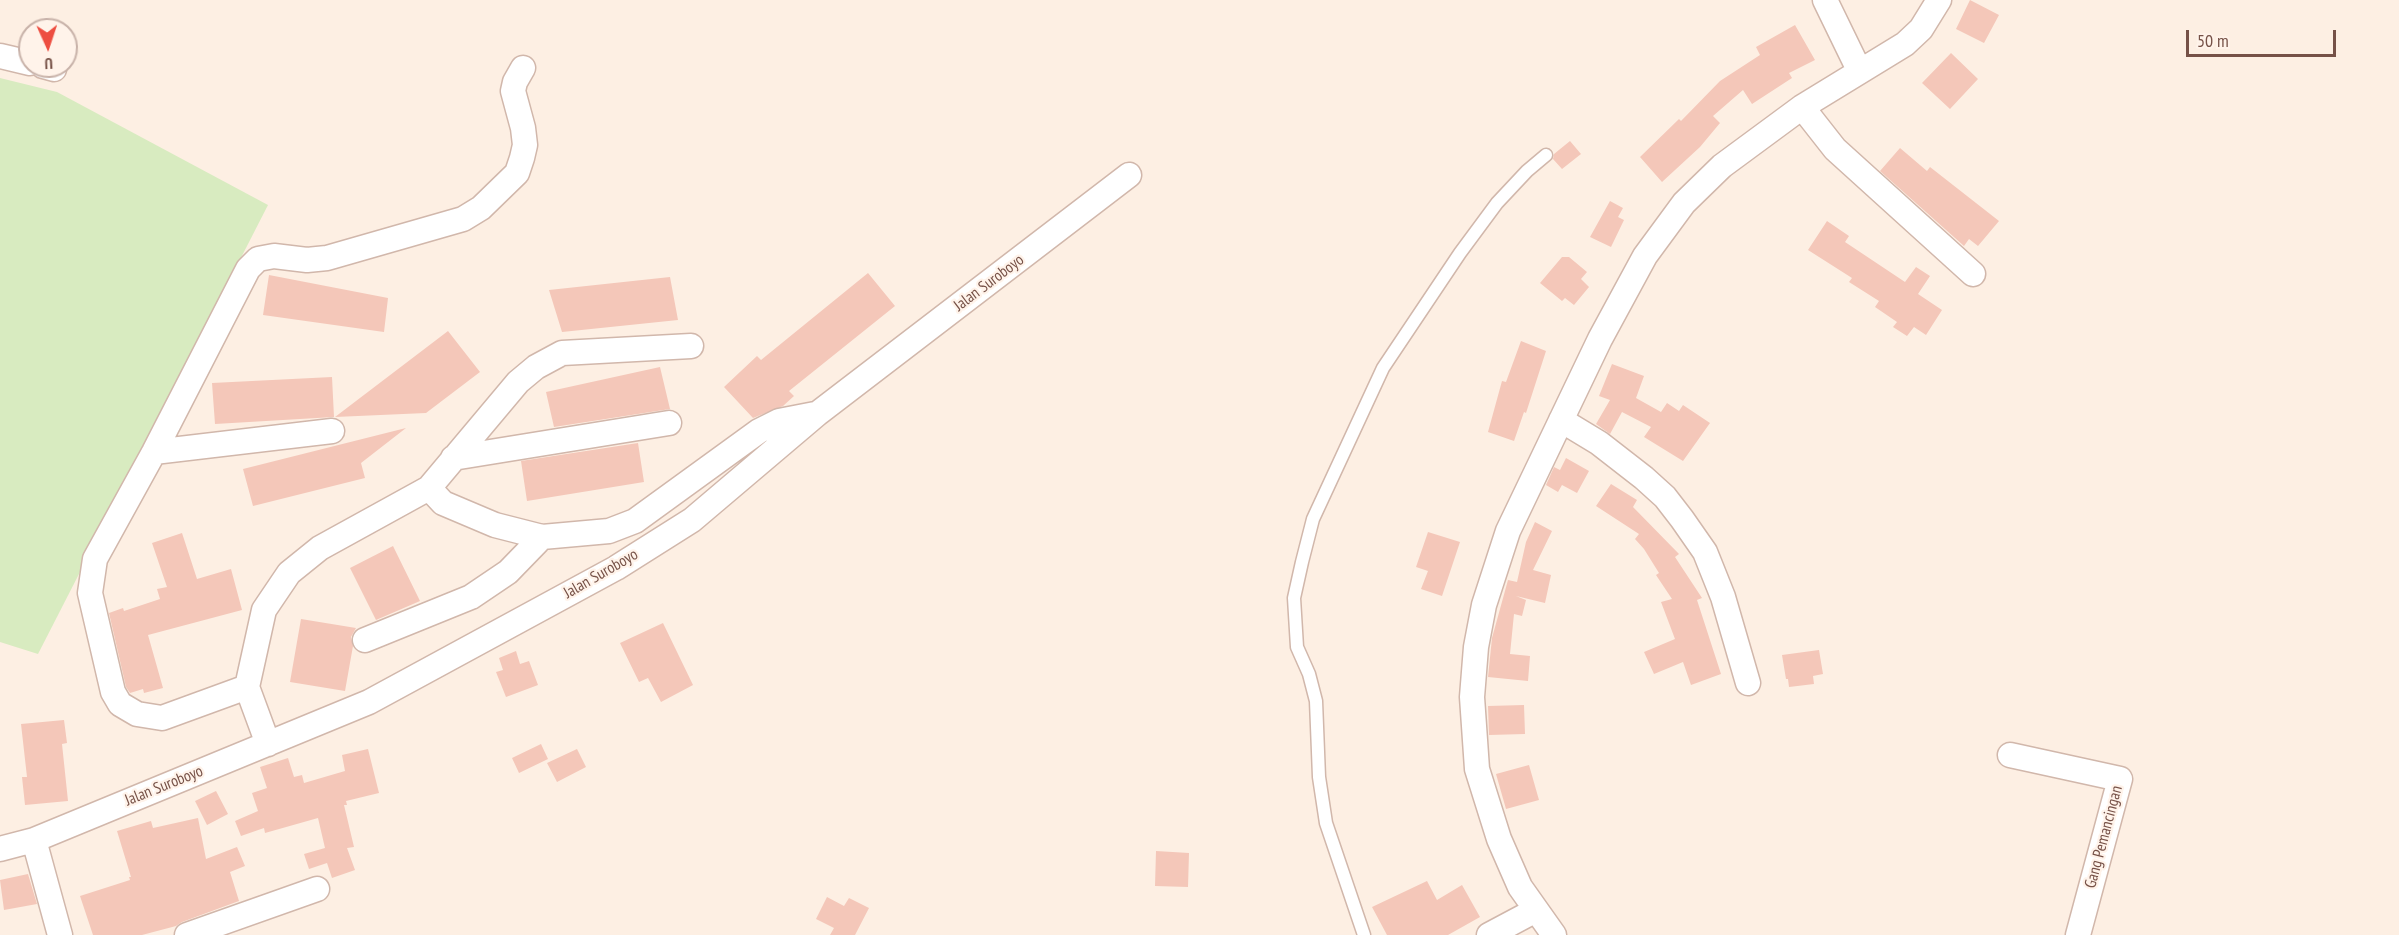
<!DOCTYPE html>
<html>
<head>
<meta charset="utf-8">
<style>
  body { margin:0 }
  #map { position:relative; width:2399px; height:935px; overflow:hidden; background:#fdefe3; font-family:"PT Sans Narrow",sans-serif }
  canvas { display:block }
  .north { position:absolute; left:18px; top:18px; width:60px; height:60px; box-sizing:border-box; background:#fff3ea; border:2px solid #c8b2a9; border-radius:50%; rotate:177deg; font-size:16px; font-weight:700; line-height:24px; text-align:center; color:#765147 }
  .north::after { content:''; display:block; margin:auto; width:21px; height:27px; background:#ed4e41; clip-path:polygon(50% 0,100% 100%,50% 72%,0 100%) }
  .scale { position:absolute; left:2186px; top:30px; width:150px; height:27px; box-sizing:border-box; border:3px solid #765147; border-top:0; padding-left:8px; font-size:18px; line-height:21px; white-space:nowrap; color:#765147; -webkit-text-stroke:4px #fff3ea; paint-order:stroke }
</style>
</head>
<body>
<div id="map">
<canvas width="2399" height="935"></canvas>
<div class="north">U</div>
<div class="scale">50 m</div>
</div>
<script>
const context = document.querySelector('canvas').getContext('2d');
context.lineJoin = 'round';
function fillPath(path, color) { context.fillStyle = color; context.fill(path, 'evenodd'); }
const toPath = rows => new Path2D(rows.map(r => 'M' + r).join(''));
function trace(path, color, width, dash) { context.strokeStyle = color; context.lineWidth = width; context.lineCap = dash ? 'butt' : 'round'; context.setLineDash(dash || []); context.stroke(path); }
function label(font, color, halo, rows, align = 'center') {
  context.font = font + ' "PT Sans Narrow",sans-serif'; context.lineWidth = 4.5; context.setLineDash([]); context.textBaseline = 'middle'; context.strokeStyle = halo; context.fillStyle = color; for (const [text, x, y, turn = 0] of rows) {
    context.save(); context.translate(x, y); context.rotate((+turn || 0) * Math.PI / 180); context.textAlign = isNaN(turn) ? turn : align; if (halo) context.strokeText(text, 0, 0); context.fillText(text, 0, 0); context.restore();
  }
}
const green = toPath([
  [0,78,57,92,268,205,38,654,0,642]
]);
const building = toPath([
  [1970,0,1999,15,1984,43,1956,29],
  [1795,25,1815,60,1789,73,1792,78,1752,104,1743,90,1713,116,1720,123,1700,147,1662,182,1640,157,1679,119,1681,121,1720,81,1760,55,1756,47],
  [1951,53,1978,79,1950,109,1922,83],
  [1570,141,1581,154,1562,169,1553,159,1554,154],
  [1900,148,1927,171,1930,167,1999,221,1978,246,1969,239,1964,246,1880,171],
  [1610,201,1623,208,1618,217,1624,220,1611,247,1590,237],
  [1827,221,1849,236,1845,242,1905,282,1916,267,1930,276,1918,294,1942,310,1926,335,1914,327,1907,336,1893,327,1897,322,1875,307,1879,301,1849,282,1852,278,1808,250],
  [1562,257,1569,257,1587,272,1581,279,1589,287,1574,305,1565,298,1562,301,1540,283],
  [868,273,895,306,789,391,794,396,783,406,753,418,724,387,757,356,761,360],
  [269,275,388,298,384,332,263,315],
  [670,277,678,320,562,332,549,290],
  [448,331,480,372,426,413,335,417],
  [1521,341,1546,351,1526,413,1524,412,1514,441,1488,432,1502,381,1506,382],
  [1612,364,1644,376,1636,398,1661,412,1667,403,1679,411,1683,405,1710,423,1683,461,1644,437,1651,427,1622,412,1610,434,1596,424,1610,400,1599,396],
  [660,367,670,409,554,427,546,392],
  [332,377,334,417,215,424,212,383],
  [406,428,361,463,365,478,253,506,243,469],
  [638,443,644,482,527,501,521,461],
  [1566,458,1589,471,1577,493,1562,485,1558,492,1546,485,1554,467,1560,470],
  [1611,484,1637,500,1633,507,1679,554,1675,557,1702,598,1697,600,1721,674,1691,685,1683,662,1654,674,1644,652,1675,639,1661,602,1672,599,1656,575,1659,573,1644,549,1635,539,1639,534,1596,506],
  [1535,522,1552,531,1533,570,1551,575,1545,603,1516,596,1526,600,1522,616,1514,614,1510,654,1530,656,1528,681,1488,677,1492,638,1508,580,1517,582,1526,542],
  [1428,532,1460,542,1442,596,1421,589,1428,571,1416,567],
  [182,533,197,579,231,569,242,610,148,635,163,688,144,693,143,689,130,693,126,687,109,613,123,608,124,611,160,599,157,589,167,587,152,543],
  [393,546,420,601,376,620,350,568],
  [301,619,356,628,351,637,353,646,345,691,290,682],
  [663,623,693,685,661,702,648,678,639,682,620,643],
  [1819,650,1823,674,1813,676,1814,684,1789,687,1788,679,1786,679,1782,655],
  [516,651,520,664,529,661,538,685,506,697,496,672,503,670,499,658],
  [1524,705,1525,734,1489,735,1488,706],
  [64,720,67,743,62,744,68,801,25,805,22,777,27,777,21,724],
  [541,744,548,759,519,773,512,758],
  [368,749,379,793,346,801,347,805,344,805,354,847,347,848,355,870,332,878,327,863,309,869,304,854,325,848,318,818,265,833,264,828,241,836,235,821,258,811,252,793,267,788,260,767,288,758,294,777,302,775,304,783,345,771,342,755],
  [577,749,586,767,557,782,547,763],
  [1529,765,1539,800,1506,809,1496,774],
  [216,791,228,814,207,825,195,801],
  [198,818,206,859,237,847,245,866,230,872,239,901,182,922,176,926,142,935,93,935,80,896,130,880,129,877,131,877,117,831,151,821,153,828],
  [1156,851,1189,853,1188,887,1155,886],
  [28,874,37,904,4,910,0,880],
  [1427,881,1437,900,1462,885,1480,917,1448,935,1387,935,1372,907],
  [827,897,844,906,849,898,869,908,855,935,830,935,834,928,816,919]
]);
const service = toPath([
  [1364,935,1326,823,1319,777,1316,701,1309,674,1297,647,1294,598,1302,562,1313,519,1383,368,1460,253,1497,203,1527,171,1546,155]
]);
const minor = toPath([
  [1825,0,1859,70],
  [0,56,30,63],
  [43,66,54,69],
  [1802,107,1835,149,1973,274],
  [1561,420,1599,443,1644,478,1665,497,1682,519,1705,552,1723,597,1748,683],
  [154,452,332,431],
  [453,458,669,423],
  [429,488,443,503,495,525,542,537,609,531,635,521,759,431,779,421,815,414],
  [365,640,471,597,508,572,542,537],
  [247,687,162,718,137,714,120,704,113,692,90,593,95,559,154,452,248,269,258,259,274,256,307,260,327,258,463,219,481,208,517,173,522,158,525,145,523,128,513,91,515,82,523,68],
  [268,744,247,687,264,610,289,573,320,548,429,488,518,382,536,367,562,353,691,346],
  [2010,755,2120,779,2078,935],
  [34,840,60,935],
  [0,849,34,840,369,702,616,568,692,520,817,414,1129,175],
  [187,935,317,889],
  [1489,935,1536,910],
  [1554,935,1520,887,1499,839,1477,769,1472,697,1476,647,1484,605,1508,531,1600,339,1645,256,1684,203,1722,166,1802,107,1905,44,1921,29,1939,0]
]);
const streetNames = [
  ["Jalan Suroboyo",989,283,-37],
  ["Jalan Suroboyo",601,574,-30],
  ["Jalan Suroboyo",164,786,-22],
  ["Gang Pemancingan",2104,837,-75]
];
fillPath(green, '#d8ebc0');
fillPath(building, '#f4c7b9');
trace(service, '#d1b7ab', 15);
trace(minor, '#d1b7ab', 27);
trace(service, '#fff', 12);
trace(minor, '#fff', 24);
label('16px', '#765147', '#fff3ea', streetNames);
</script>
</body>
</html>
